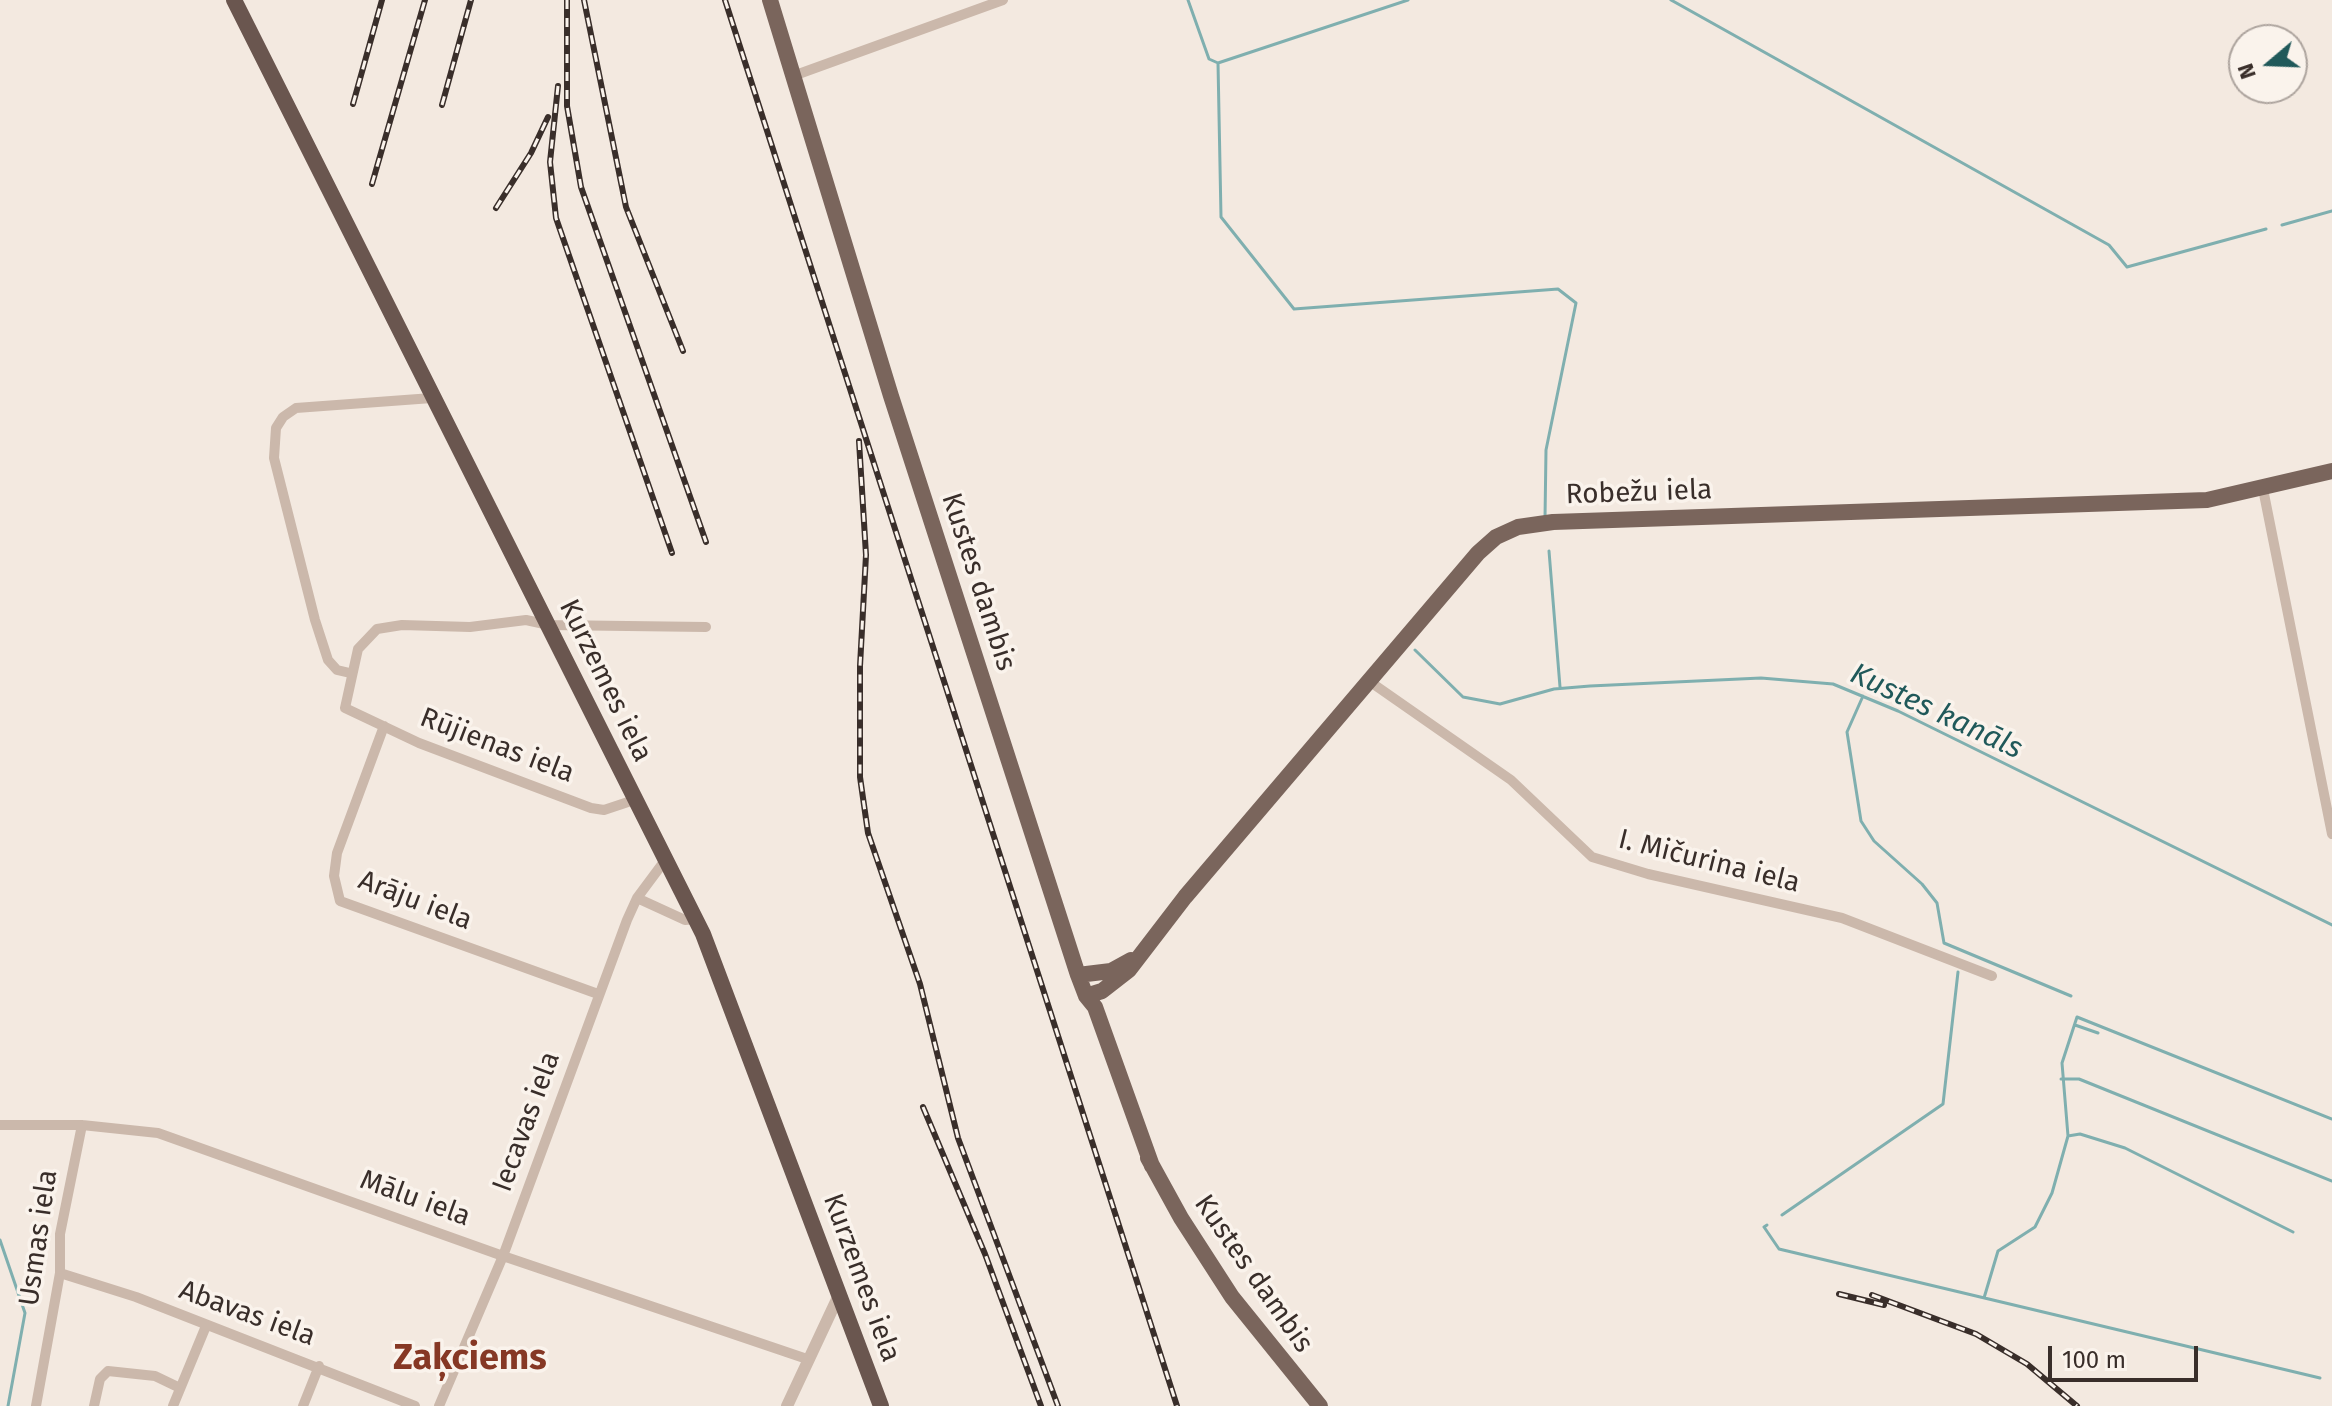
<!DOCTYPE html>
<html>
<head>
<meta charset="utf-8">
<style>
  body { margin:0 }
  #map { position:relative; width:2332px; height:1406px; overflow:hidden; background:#f3e9e0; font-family:"Fira Sans",sans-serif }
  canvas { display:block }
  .north { position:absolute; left:2228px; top:24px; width:80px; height:80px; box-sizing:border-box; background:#faf3ec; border:2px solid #ada49e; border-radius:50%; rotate:251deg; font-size:22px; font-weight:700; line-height:32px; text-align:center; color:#392e2a }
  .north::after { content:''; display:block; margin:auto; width:28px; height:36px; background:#20595a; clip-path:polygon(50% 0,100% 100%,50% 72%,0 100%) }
  .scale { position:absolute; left:2048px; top:1346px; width:150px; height:36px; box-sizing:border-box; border:4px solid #392e2a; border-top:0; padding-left:10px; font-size:24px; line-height:28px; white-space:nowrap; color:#392e2a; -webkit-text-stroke:6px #faf3ec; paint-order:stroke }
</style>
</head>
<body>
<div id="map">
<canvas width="2332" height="1406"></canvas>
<div class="north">N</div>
<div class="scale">100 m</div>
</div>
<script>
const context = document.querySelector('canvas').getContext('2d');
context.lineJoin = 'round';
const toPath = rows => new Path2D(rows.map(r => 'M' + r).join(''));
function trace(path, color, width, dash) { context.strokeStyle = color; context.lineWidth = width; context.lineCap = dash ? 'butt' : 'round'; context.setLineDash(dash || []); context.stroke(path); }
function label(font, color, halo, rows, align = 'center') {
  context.font = font + ' "Fira Sans",sans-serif'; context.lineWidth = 7; context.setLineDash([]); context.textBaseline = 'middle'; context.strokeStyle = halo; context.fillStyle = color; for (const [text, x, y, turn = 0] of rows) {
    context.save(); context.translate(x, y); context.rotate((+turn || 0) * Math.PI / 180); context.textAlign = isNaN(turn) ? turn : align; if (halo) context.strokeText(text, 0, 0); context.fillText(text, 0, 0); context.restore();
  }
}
const stream = toPath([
  [1188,0,1209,59,1218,63,1408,0],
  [1671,0,2109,245,2127,267,2266,229],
  [1218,63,1221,217,1294,309,1558,289,1576,303,1546,450,1545,518],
  [2282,225,2332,211],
  [1549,551,1560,687],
  [1415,650,1463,697,1500,704,1554,689,1590,686,1761,678,1833,684,1898,711,2332,925],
  [1863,696,1847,732,1861,821,1874,841,1922,884,1937,903,1944,943,2071,996],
  [2075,1025,2098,1033],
  [2061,1079,2079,1079,2332,1181],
  [2068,1136,2080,1134,2125,1148,2293,1232],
  [1782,1215,1943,1104,1958,972],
  [1767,1225,1764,1227,1779,1249,2320,1378],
  [0,1240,25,1313,8,1406],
  [1984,1298,1998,1251,2035,1227,2052,1193,2068,1136,2062,1063,2077,1017,2332,1119]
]);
const minor = toPath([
  [793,76,1003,0],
  [2263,489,2332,834],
  [350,673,337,670,328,660,315,620,274,458,276,428,283,417,296,408,432,398],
  [1369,681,1511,780,1592,857,1648,874,1842,918,1992,976],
  [384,726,337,853,334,876,340,901,598,994],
  [634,800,604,810,591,808,419,743,345,708,358,649,377,629,402,625,470,627,526,620,549,625,706,627],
  [637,898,685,920,696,919],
  [0,1125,82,1125,158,1133,503,1256,807,1359],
  [60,1273,136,1297,415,1406],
  [36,1406,60,1273,60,1234,82,1125],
  [94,1406,100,1379,108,1371,155,1376,180,1388],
  [173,1406,206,1326],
  [303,1406,319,1366],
  [439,1406,503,1256,627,920,637,898,666,859]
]);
const tertiary = toPath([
  [787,1406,839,1295]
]);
const primary = toPath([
  [770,0,891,396,1078,975,1086,996,1095,1007,1152,1166],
  [1078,975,1111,971,1131,960],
  [1086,996,1102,991,1129,970,1185,897,1478,553,1496,537,1518,527,1553,522,2207,500,2332,471],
  [1148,1158,1181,1218,1232,1297,1320,1406]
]);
const trunk = toPath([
  [234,0,703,934,881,1406]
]);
const rail = toPath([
  [567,0,567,106,581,187,706,542],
  [584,0,626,207,683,351],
  [725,0,1177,1406],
  [558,86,550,162,556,218,672,553],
  [353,104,382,0],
  [442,105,471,0],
  [372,184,425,0],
  [496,208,531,153,548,117],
  [859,441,866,555,860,666,860,777,868,833,920,984,958,1138,1058,1406],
  [923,1107,985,1254,1041,1406],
  [1839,1294,1884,1305],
  [1872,1295,1976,1334,2027,1364,2077,1406]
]);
const streetNames = [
  ["Robežu iela",1639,493,-2],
  ["Kustes dambis",978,582,72],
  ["Kurzemes iela",605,681,64],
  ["Rūjienas iela",497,746,21],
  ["I. Mičurina iela",1709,862,14],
  ["Arāju iela",415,901,21],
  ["Iecavas iela",527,1122,-70],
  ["Mālu iela",415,1199,20],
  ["Usmas iela",39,1238,-82],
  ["Kustes dambis",1253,1274,55],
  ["Kurzemes iela",861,1278,70],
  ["Abavas iela",247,1314,20]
];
const waterNames = [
  ["Kustes kanāls",1936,712,25]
];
const districtNames = [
  ["Zaķciems",470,1359]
];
trace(stream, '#7fafaf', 3);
trace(minor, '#cbb8ab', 10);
trace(tertiary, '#cbb8ab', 12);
trace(primary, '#7a655c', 16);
trace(trunk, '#6a564f', 16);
trace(rail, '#392e2a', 6);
trace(rail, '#faf3ec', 3, [9]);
label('28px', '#392e2a', '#faf3ec', streetNames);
label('italic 30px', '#20595a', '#faf3ec', waterNames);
label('bold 36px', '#863825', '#faf3ec', districtNames);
</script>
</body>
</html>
